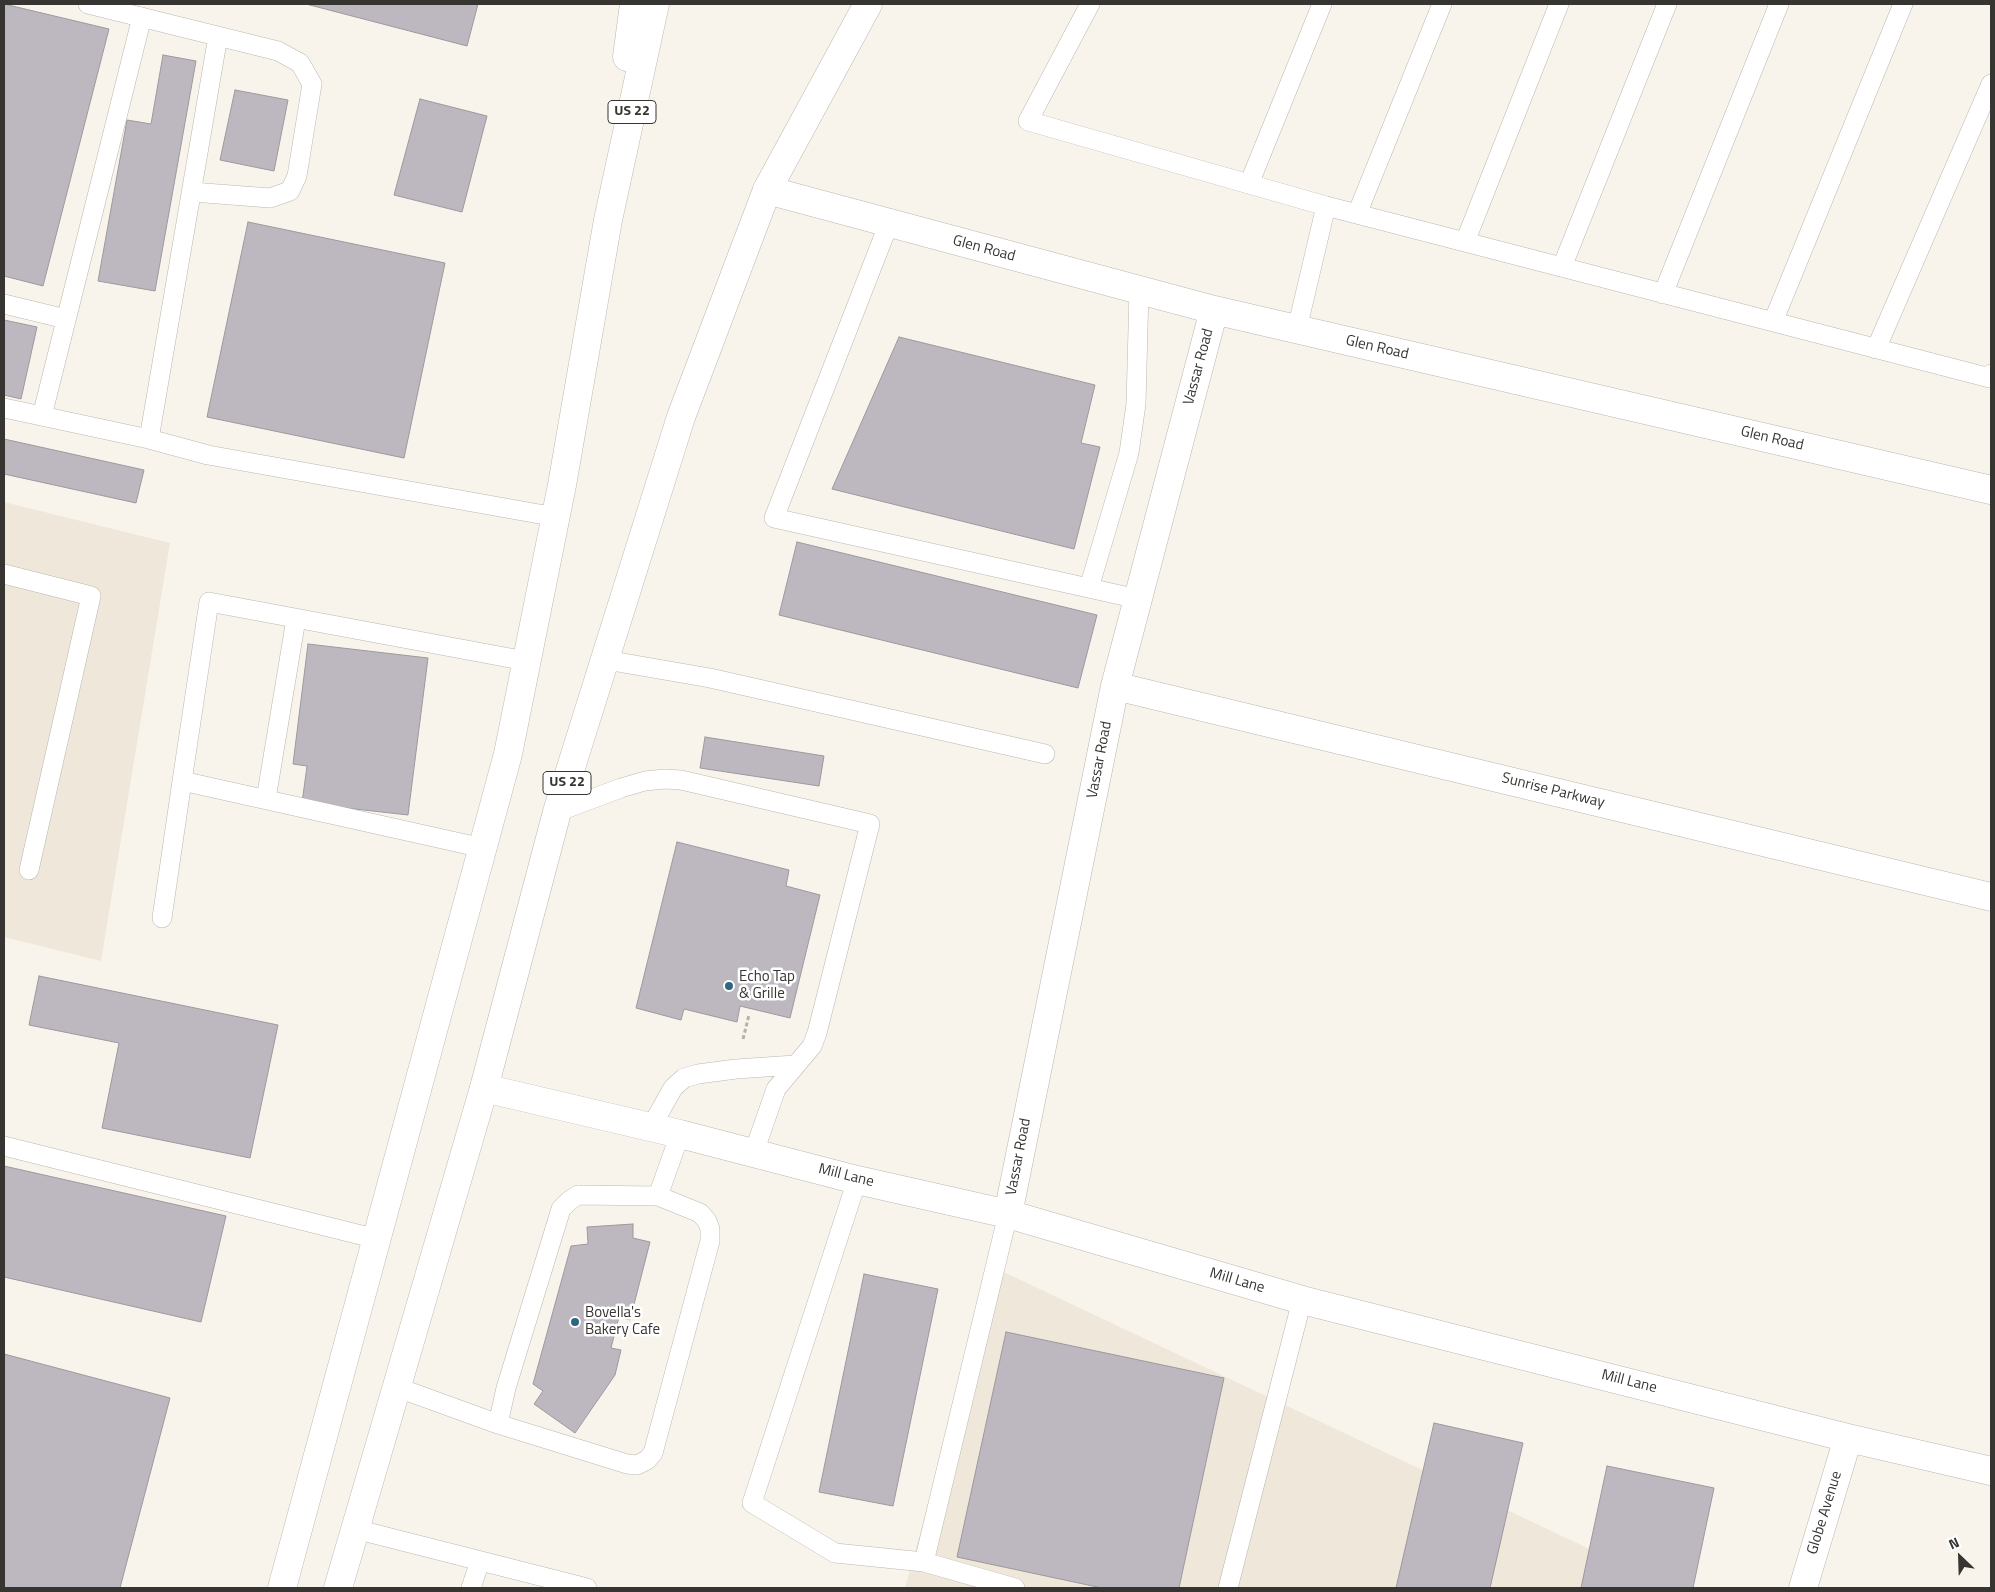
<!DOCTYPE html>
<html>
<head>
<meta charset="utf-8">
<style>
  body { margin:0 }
  #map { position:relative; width:1995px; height:1592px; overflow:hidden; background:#f8f4ec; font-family:"Titillium Web",sans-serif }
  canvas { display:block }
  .frame { position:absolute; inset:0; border:5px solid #363532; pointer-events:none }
  .north { position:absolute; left:1935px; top:1532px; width:50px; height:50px; -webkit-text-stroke:4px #fff; paint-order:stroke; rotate:336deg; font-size:14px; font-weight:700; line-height:20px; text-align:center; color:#363532 }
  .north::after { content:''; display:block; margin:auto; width:18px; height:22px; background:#363532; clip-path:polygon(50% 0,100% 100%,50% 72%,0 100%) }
</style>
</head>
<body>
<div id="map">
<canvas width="1995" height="1592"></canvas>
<div class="frame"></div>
<div class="north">N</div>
</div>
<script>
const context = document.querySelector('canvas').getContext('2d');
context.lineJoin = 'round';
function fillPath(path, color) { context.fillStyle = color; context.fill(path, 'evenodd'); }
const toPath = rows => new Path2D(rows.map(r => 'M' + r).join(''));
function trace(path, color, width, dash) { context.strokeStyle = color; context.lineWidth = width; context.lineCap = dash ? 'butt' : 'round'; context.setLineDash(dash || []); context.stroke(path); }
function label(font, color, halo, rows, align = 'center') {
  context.font = font + ' "Titillium Web",sans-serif'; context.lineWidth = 5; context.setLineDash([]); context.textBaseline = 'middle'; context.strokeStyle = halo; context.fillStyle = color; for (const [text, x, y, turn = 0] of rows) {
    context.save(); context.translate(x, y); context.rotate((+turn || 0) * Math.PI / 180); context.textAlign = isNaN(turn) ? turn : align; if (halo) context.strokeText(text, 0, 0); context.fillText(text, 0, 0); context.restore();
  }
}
const built = toPath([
  [4,502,170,543,101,961,4,937],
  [993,1267,1672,1588,905,1588]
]);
const building = toPath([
  [4,4,109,29,43,286,4,276,4,4],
  [306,4,478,4,467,46,306,4],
  [163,55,196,61,155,291,98,281,127,120,151,124,163,55],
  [235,90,288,100,274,171,220,160,235,90],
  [420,99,487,116,462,212,394,195,420,99],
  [248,222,445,263,404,458,207,417,248,222],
  [4,320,37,327,21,399,4,395,4,320],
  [899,337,1095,385,1081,443,1100,447,1074,549,832,489,899,337],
  [4,439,144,470,136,503,4,474,4,439],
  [797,542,1097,615,1078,688,779,615,797,542],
  [308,644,428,658,408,815,302,803,307,766,293,764,308,644],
  [705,737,824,756,819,786,700,768,705,737],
  [677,842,789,870,786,886,820,895,790,1018,740,1006,737,1022,684,1009,681,1020,636,1008,677,842],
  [39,976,278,1025,250,1158,102,1128,119,1043,29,1025,39,976],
  [4,1166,226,1216,201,1322,4,1277,4,1166],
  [633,1224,633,1238,650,1242,630,1320,619,1317,611,1348,621,1350,615,1375,575,1433,534,1404,543,1391,533,1384,571,1246,588,1244,587,1227,633,1224],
  [864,1274,938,1289,893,1506,819,1492,864,1274],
  [1006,1332,1224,1378,1179,1588,1102,1588,957,1557,1006,1332],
  [4,1354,170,1398,120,1588,4,1588,4,1354],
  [1434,1423,1523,1443,1490,1588,1396,1588,1434,1423],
  [1607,1466,1714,1488,1693,1588,1581,1588,1607,1466]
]);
const path = toPath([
  [743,1039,749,1015]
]);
const lane = toPath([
  [88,4,278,51,300,63,312,84,297,176,290,191,270,198,192,192],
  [1090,4,1028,121,1326,206,1990,378,1991,374],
  [1249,184,1322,4],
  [1357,214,1442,4],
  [889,223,774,518,1138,599],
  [1465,242,1559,4],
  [1562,267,1667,4],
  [1663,294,1779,4],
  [4,304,66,319],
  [1773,322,1903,4],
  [1297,329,1326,206],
  [1876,349,1991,84],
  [4,408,149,439,208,455,556,517],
  [42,416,142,17],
  [149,439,218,36],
  [4,574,91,596,29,870],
  [1089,588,1129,453,1136,404,1139,290],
  [606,660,710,678,1045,754],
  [266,799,296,619],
  [557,812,621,788,645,781,665,779,681,780,870,824,817,1033,812,1046,776,1089,754,1152],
  [483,848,182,781,209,602,526,661],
  [162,918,182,781],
  [651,1127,673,1088,684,1078,698,1074,736,1069,795,1065],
  [4,1146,377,1239],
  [857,1180,752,1503,835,1553,924,1562],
  [578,1195,658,1196,700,1213,707,1221,710,1229,710,1241,653,1453,647,1460,637,1465,627,1464,498,1424,506,1388,561,1209,569,1201,578,1195],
  [658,1196,680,1134],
  [1008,1214,924,1562,1015,1588],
  [396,1387,498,1424],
  [355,1529,587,1588],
  [471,1588,480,1561],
  [1228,1588,1302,1300]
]);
const street = toPath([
  [767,190,1214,310,1991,490],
  [1115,686,1991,897],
  [484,1088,680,1134,857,1180,1008,1214,1302,1300,1848,1438,1991,1471],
  [1008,1214,1115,686,1214,310],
  [1803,1588,1848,1438]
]);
const highway = toPath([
  [627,57,634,4],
  [282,1588,508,754,562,485,608,220,655,4],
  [338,1588,484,1088,557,812,681,417,767,190,868,4]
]);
const markers = [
  [729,986,5,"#2f6581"],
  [575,1322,5,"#2f6581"]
];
const shields = [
  [632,112,48],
  [567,783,48]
];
const shieldNames = [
  ["US 22",632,112],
  ["US 22",567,783]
];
const streetNames = [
  ["Glen Road",984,249,15],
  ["Glen Road",1377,348,13],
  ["Vassar Road",1199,367,-75],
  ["Glen Road",1772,439,13],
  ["Vassar Road",1100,760,-79],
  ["Sunrise Parkway",1553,791,14],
  ["Vassar Road",1019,1157,-79],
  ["Mill Lane",846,1176,14],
  ["Mill Lane",1237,1281,16],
  ["Mill Lane",1629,1382,14],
  ["Globe Avenue",1825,1513,-73]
];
const poiNames = [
  ["Echo Tap",739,977],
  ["& Grille",739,994],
  ["Bovella's",585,1313],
  ["Bakery Cafe",585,1330]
];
fillPath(built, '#eee7da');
fillPath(building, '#bdb8bf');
trace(building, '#9c989e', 1);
trace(lane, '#bbb8b0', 20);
trace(street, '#bbb8b0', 29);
trace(highway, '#bbb8b0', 29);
trace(path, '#b5b2ac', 3, [4, 2.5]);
trace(lane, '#fff', 19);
trace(street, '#fff', 28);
trace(highway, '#fff', 28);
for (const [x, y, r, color] of markers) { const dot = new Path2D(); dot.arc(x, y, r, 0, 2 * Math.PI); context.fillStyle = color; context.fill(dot); trace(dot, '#fff', 2); }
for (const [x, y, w] of shields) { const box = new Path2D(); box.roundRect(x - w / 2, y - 11.5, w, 23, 4); context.fillStyle = '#fff'; context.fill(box); trace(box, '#363532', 1); }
label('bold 14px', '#363532', null, shieldNames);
label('15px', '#363532', '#fff', streetNames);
label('15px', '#363532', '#fff', poiNames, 'left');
</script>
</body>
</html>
